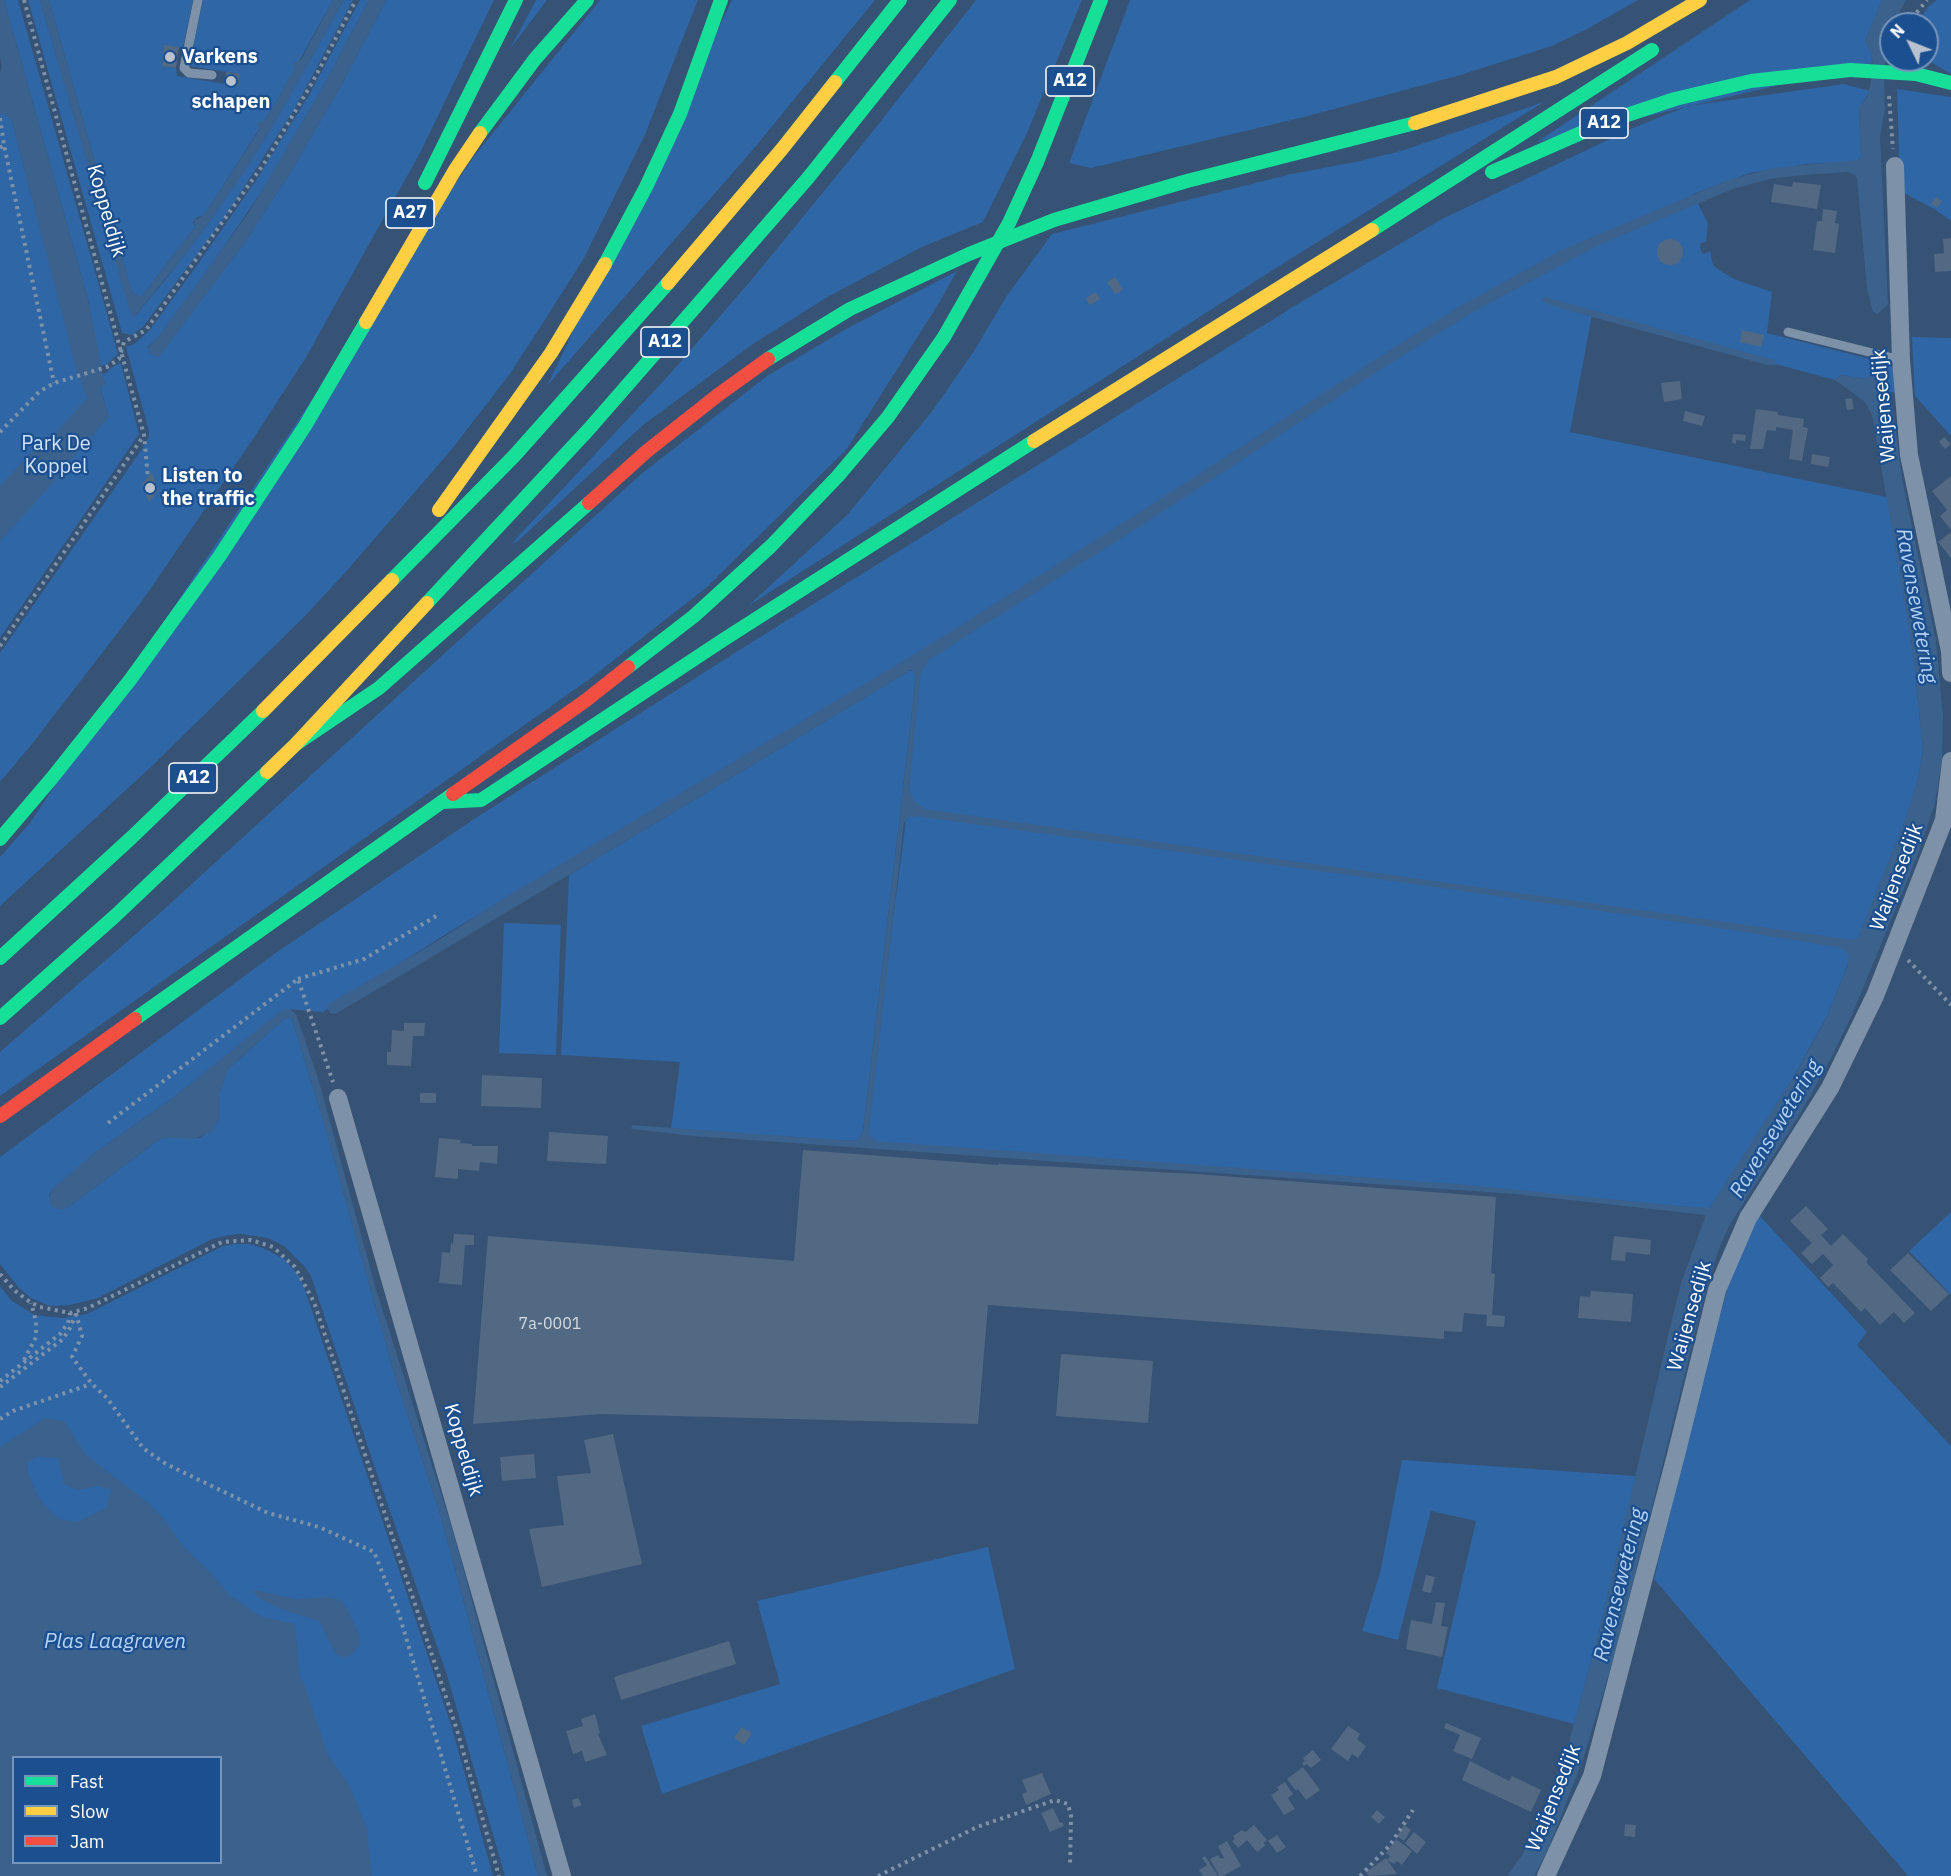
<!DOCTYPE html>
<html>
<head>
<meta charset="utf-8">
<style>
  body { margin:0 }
  #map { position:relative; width:1951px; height:1876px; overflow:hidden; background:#365274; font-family:"IBM Plex Sans",sans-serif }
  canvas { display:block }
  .legend { position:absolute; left:12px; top:1756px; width:210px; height:108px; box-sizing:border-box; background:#1b4f8f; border:2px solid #7695bc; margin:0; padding:8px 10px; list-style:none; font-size:18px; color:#fff }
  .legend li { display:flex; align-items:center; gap:12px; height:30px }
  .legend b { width:30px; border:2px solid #7695bc }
  .north { position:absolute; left:1879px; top:12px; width:60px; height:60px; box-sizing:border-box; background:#1b4f8f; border:2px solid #7695bc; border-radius:50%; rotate:313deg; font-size:16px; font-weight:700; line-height:24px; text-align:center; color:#fff }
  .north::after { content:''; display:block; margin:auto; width:21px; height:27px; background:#b9c2ce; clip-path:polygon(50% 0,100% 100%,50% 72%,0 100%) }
</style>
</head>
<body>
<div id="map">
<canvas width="1951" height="1876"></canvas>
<ul class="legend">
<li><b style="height:8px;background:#16e098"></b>Fast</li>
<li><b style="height:8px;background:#ffcf43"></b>Slow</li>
<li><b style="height:8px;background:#f24e42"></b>Jam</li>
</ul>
<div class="north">N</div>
</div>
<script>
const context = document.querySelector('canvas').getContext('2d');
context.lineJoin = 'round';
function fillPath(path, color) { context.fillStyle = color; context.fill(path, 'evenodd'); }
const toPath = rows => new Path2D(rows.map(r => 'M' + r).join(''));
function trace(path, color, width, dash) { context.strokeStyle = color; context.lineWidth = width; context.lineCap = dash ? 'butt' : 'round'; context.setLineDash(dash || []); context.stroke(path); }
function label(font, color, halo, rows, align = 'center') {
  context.font = font + ' "IBM Plex Sans",sans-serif'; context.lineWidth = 4.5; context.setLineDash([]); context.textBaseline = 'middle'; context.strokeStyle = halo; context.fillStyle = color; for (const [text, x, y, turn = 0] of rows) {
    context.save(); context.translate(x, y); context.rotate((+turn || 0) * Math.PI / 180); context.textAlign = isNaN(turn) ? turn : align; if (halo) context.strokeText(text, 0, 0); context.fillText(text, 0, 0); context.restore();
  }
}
const green = toPath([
  [4,0,18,0,106,310,118,354,106,365,100,366,88,299],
  [28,0,40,0,132,316,135,316,166,279,207,225,266,137,344,0,353,0,295,108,227,214,143,327,132,335,122,333],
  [49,0,193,0,183,48,164,46,162,66,176,68,177,76,238,86,240,74,189,66,203,0,333,0,278,99,216,197,203,216,197,217,193,222,195,227,141,297,133,293,131,289],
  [360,0,369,0,320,92,264,188,214,261,157,339,147,347,158,357,245,242,290,173,342,84,386,0,494,0,420,153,305,359,255,436,142,601,32,744,0,782,0,653,144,446,149,436,149,431,126,347,134,344,149,331,195,268,255,182,309,95],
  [536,0,547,0,510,49],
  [600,0,698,0,644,137,584,258,541,326,509,375,452,449,344,574,303,618,152,766,0,906,0,857,30,823,472,159],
  [732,0,875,0,756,146,547,386],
  [976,0,1082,0,1027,133,983,222,924,246,829,296,753,344,643,425,517,542,512,543,668,376,753,278,869,136],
  [1130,0,1638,0,1587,29,1552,46,1457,76,1308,116,1091,168,1069,163],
  [1750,0,1882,0,1865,41,1870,50,1873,63,1537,142],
  [1937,0,1951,0,1951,74,1927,60,1927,24,1916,24,1929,6],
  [1844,84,1870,91,1859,109,1861,156,1858,160,1854,162,1807,164,1750,173,1693,194,1708,223,1706,242,1701,243,1700,247,1702,253,1705,254,1710,251,1713,265,1719,270,1734,279,1772,292,1767,333,1882,362,1891,366,1898,375,1900,393,1890,392,1884,374,1873,372,1866,379,1841,375,1835,380,1592,315,1570,432,1887,497,1913,651,1923,750,1918,779,1906,818,1828,1014,1793,1078,1710,1209,1473,1187,864,1143,907,812,920,652,451,931,323,1012,285,1009,174,1097,96,1152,49,1194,51,1205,67,1208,160,1139,166,1138,201,1138,220,1118,220,1092,227,1070,284,1019,289,1017,292,1019,325,1127,395,1377,440,1514,538,1876,505,1876,447,1675,374,1465,311,1276,305,1267,284,1246,268,1238,241,1234,229,1235,212,1239,98,1298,70,1305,50,1306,43,1303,31,1298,19,1288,0,1264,0,1157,274,954,474,819,752,642,1301,302,1442,219,1633,128,1688,106],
  [1897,89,1951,97,1951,221,1934,209,1900,191],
  [1544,102,1287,261,748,606,848,514,933,410,974,351,1006,297,1052,234,1291,174,1355,162,1401,151],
  [0,107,12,121,39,224,109,417,100,387,105,385,102,374,108,372,108,370,119,363,121,364,139,434,0,638],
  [957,271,939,303,846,450,707,587,591,678,0,1096,0,1052,161,912,640,475,767,376,846,329],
  [1912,337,1951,338,1951,436,1915,396],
  [909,671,914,671,916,676,863,1131,861,1136,855,1141,671,1129,680,1062,561,1055,569,875],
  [504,923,561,925,556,1055,499,1053],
  [1951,1212,1951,1295,1909,1251],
  [1759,1215,1867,1332,1857,1345,1951,1446,1951,1876,1908,1876,1654,1579,1697,1401,1728,1286,1742,1248],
  [235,1244,249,1244,263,1248,284,1259,299,1276,304,1287,452,1728,493,1876,0,1876,0,1286,11,1300,34,1315,63,1318,87,1314,223,1246],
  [14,1758,220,1758,220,1862,14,1862],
  [1402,1460,1636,1476,1598,1636,1574,1724,1437,1688,1476,1521,1431,1511,1398,1640,1362,1631,1380,1573],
  [988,1547,1015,1669,662,1794,641,1726,780,1684,757,1601]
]);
const water = toPath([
  [0,0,4,0,88,299,105,385,100,388,109,417,68,463,69,465,0,541,0,486,38,445,44,443,46,444,87,398,77,372,12,121,6,115,0,114,0,73,2,66,0,58],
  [40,0,49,0,131,289,133,293,141,297,195,227,194,220,203,216,216,197,259,130,257,123,264,121,278,99,294,69,293,62,301,60,333,0,344,0,278,117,243,174,189,250,134,317,131,315],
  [369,0,386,0,342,84,290,173,245,242,158,358,156,355,155,357,149,352,150,350,147,348,157,339,249,212,320,92],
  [1882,0,1906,0,1894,24,1891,24,1891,42,1886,56,1884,76,1885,109,1880,136,1888,304,1880,312,1877,314,1873,312,1867,289,1857,178,1855,175,1848,172,1803,175,1770,179,1733,189,1601,244,1475,311,1392,362,1136,529,930,659,921,672,909,789,914,801,924,809,1853,940,1859,936,1906,818,1918,779,1923,750,1913,651,1872,415,1865,402,1835,380,1841,375,1866,379,1873,372,1884,374,1890,392,1903,484,1936,641,1943,716,1942,760,1935,803,1918,854,1852,1015,1830,1060,1803,1109,1729,1226,1718,1251,1700,1312,1619,1641,1583,1759,1548,1850,1534,1876,1507,1876,1522,1855,1535,1831,1567,1749,1598,1636,1669,1331,1681,1283,1706,1215,1515,1194,693,1136,631,1129,632,1125,855,1141,861,1136,863,1131,916,676,914,671,911,670,385,985,335,1014,330,1013,327,1007,330,1003,431,945,514,892,920,651,1162,498,1401,343,1457,308,1531,267,1562,250,1728,180,1774,168,1858,160,1861,156,1859,108,1868,96,1872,75,1873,63,1870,50,1865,41],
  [914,816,1407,883,1726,929,1842,948,1849,955,1847,967,1828,1014,1810,1048,1793,1078,1709,1208,1679,1206,1469,1185,877,1141,870,1136,869,1131,904,823,909,817],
  [1545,297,1774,360,1776,365,1767,365,1567,310,1543,302,1542,299],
  [285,1009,290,1009,296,1014,318,1078,376,1289,453,1531,547,1876,538,1876,440,1514,395,1377,325,1127,292,1019,289,1017,284,1019,227,1070,220,1092,220,1118,212,1132,194,1139,166,1138,160,1139,67,1208,60,1210,54,1207,51,1205,49,1199,52,1189,96,1152,174,1097,277,1014],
  [45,1418,64,1421,86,1455,147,1502,163,1518,181,1544,212,1574,230,1596,241,1602,253,1612,263,1617,295,1624,300,1677,306,1689,328,1755,349,1785,366,1826,372,1876,0,1876,0,1447],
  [37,1457,58,1458,64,1484,78,1490,98,1486,111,1489,106,1508,77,1522,59,1519,47,1508,37,1494,28,1473,27,1463],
  [14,1758,220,1758,220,1862,14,1862],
  [255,1590,296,1599,328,1597,340,1600,346,1607,359,1634,360,1645,350,1656,340,1657,335,1652,319,1621,281,1609,260,1599,254,1593]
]);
const building = toPath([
  [164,45,179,47,176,68,162,66],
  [226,72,240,74,238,86,224,84],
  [1793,182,1821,185,1817,209,1771,202,1774,184,1792,187],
  [1936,197,1942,201,1937,208,1931,204],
  [1823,209,1837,211,1835,223,1839,224,1835,253,1813,250,1817,221,1822,221],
  [1951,238,1951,271,1935,272,1934,254,1944,253,1943,239],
  '1657 252a13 13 0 1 1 26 0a13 13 0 1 1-26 0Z',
  [1115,277,1123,290,1115,294,1107,282],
  [1096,292,1100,299,1090,305,1086,298],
  [1742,330,1764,335,1761,347,1740,342],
  [1680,381,1682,399,1664,402,1661,383],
  [1852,398,1854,409,1847,410,1845,399],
  [1756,409,1778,412,1778,415,1804,419,1803,427,1808,428,1802,461,1789,459,1793,430,1776,427,1776,431,1767,430,1763,449,1750,449],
  [1685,411,1705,416,1702,426,1683,421],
  [1733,434,1746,435,1745,441,1736,440,1736,444,1732,443],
  [1944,437,1951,444,1945,449,1939,442],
  [1812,454,1830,457,1828,467,1811,464],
  [152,472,158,491,149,502,142,484],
  [1951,476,1951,530,1940,516,1947,510,1932,491],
  [1951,532,1951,558,1938,542],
  [404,1023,425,1023,424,1036,413,1036,411,1066,387,1065,387,1052,391,1052,392,1030,404,1031],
  [482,1075,542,1078,541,1108,481,1106],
  [420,1093,436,1093,436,1103,420,1103],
  [549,1132,608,1136,606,1164,547,1161],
  [439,1138,461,1140,460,1143,472,1144,472,1146,498,1146,497,1164,480,1162,479,1171,458,1169,458,1179,435,1177],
  [803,1150,998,1165,999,1164,1196,1174,1496,1197,1491,1273,1495,1274,1492,1315,1505,1316,1504,1327,1486,1326,1487,1315,1464,1313,1462,1332,1444,1331,1444,1339,988,1305,978,1424,602,1414,473,1424,488,1236,794,1261],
  [1806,1206,1828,1229,1821,1235,1831,1246,1843,1234,1868,1259,1866,1262,1915,1313,1904,1323,1894,1312,1880,1325,1865,1308,1861,1312,1833,1283,1828,1287,1820,1278,1833,1265,1823,1254,1812,1264,1801,1253,1812,1243,1790,1221],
  [454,1234,474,1235,474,1245,465,1245,462,1285,439,1283,442,1252,450,1253,451,1243,453,1244],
  [1614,1236,1651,1240,1650,1255,1626,1252,1625,1261,1611,1260],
  [1908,1253,1949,1294,1931,1311,1890,1270],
  [1591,1291,1633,1294,1631,1322,1578,1318,1580,1296,1590,1297],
  [1061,1354,1153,1361,1148,1423,1056,1416],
  [613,1434,642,1564,542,1587,529,1529,564,1525,557,1476,591,1473,584,1440],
  [534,1454,536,1478,502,1481,500,1457],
  [1426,1575,1435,1577,1431,1593,1422,1591],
  [1436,1602,1445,1603,1441,1626,1448,1627,1442,1657,1406,1649,1411,1620,1432,1624],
  [729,1641,736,1664,621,1700,614,1677],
  [595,1714,600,1733,598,1734,607,1755,585,1762,582,1751,573,1754,566,1731,583,1726,581,1719],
  [1446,1723,1481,1738,1472,1759,1453,1751,1460,1735,1444,1728],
  [1348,1726,1360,1734,1357,1739,1366,1746,1358,1758,1352,1754,1348,1761,1331,1749],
  [741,1727,752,1733,744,1745,734,1738],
  [1313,1750,1321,1760,1311,1768,1307,1764,1304,1766,1302,1763,1305,1761,1303,1758],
  [1470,1761,1509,1781,1512,1776,1541,1790,1531,1812,1462,1780],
  [1303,1767,1320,1790,1306,1800,1298,1789,1296,1791,1287,1779],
  [1042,1773,1051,1794,1026,1805,1022,1794,1027,1792,1022,1780],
  [1285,1782,1293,1794,1288,1798,1295,1809,1284,1815,1271,1795,1279,1790,1277,1787],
  [578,1798,582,1805,574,1808,572,1800],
  [1053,1808,1060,1823,1062,1822,1064,1826,1050,1832,1041,1813],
  [1377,1810,1385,1817,1379,1824,1371,1817],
  [1625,1824,1636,1825,1635,1837,1624,1836],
  [1254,1825,1267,1840,1263,1843,1266,1845,1257,1852,1247,1840,1238,1848,1232,1841,1235,1839,1233,1836,1242,1830,1245,1832],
  [1404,1825,1411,1830,1404,1841,1397,1836],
  [1414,1832,1426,1842,1417,1854,1405,1843],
  [1277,1835,1286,1847,1277,1853,1268,1841],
  [1396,1839,1412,1851,1402,1865,1397,1861,1394,1864,1387,1860,1390,1856,1386,1853],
  [1227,1841,1241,1866,1223,1876,1219,1876,1210,1859,1218,1855,1221,1859,1224,1858,1218,1846],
  [1205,1856,1207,1859,1218,1876,1203,1876,1199,1870,1207,1865,1202,1858],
  [1386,1858,1397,1874,1369,1876,1366,1872]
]);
const path = toPath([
  [24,0,144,435,148,478],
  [1907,24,1927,0],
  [1889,96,1893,149],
  [0,118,4,145],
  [0,148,4,145,54,383],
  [0,432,39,392,54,383,107,367,119,359,124,342,146,330,265,162,312,83,356,0],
  [0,646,144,435],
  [1908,960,1951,1005],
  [298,979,364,959,438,915],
  [108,1123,298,979,333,1082],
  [0,1274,14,1290,30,1302,40,1307,70,1313,88,1308,222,1242,251,1240,273,1247,295,1267,314,1302,457,1730,499,1876],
  [76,1313,82,1336,72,1357,92,1384,107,1398,143,1448,166,1464,268,1513,319,1527,374,1552,399,1614,477,1876],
  [24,1360,36,1337,36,1321,31,1303],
  [0,1381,60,1334,68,1323,70,1313],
  [0,1387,63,1339,70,1328,76,1314],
  [0,1419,13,1411,91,1384],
  [878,1876,977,1827,1055,1800,1068,1804,1071,1816,1070,1866],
  [1360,1876,1390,1845,1413,1810]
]);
const lane = toPath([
  [198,0,184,68,189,73,212,75],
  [1788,332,1901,360]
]);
const street = toPath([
  [1895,166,1901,360,1909,455,1950,651,1951,673],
  [338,1098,562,1876],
  [1546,1876,1592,1776,1676,1455,1717,1290,1748,1218,1830,1088,1875,996,1944,820,1951,761]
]);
const fast = toPath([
  [1916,74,1951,83],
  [835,82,900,0],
  [480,133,535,59,587,0],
  [1037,162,1101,0],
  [1492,172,1606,122,1675,99,1751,81,1850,70],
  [425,183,516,0],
  [1372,230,1652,50],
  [605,264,646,187,680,114,721,0],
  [768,359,850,309,969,254,1054,220,1187,181,1415,123],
  [392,580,515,455,668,283],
  [427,603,589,429,808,178,950,0],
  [628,667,694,616,771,546,838,476,888,417,944,337],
  [296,744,379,688,589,503],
  [442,802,481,800,723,640,1034,441],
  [0,839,52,778,130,680,219,557,305,426,366,322],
  [0,958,131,838,263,711],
  [0,1018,115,916,267,772],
  [135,1019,453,794]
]);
const slow = toPath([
  [1415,123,1556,77,1627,43,1700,0],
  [668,283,782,149,835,82],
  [366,322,455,170,480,133],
  [1034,441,1372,230],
  [439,510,551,353,605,264],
  [263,711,392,580],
  [267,772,296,744,427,603]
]);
const jam = toPath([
  [589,503,647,451,718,395,768,359],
  [453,794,585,701,628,667],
  [0,1116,135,1019]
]);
const fastBridge = toPath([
  [1850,70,1916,74],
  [944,337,1009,223,1037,162]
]);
const markers = [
  [170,57,6,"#b9c2ce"],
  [231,81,6,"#b9c2ce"],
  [150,488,6,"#b9c2ce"]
];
const numberNames = [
  ["7a-0001",550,1324]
];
const shields = [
  [1070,81,48],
  [1604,123,48],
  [410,213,48],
  [665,342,48],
  [193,778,48]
];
const shieldNames = [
  ["A12",1070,81],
  ["A12",1604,123],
  ["A27",410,213],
  ["A12",665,342],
  ["A12",193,778]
];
const poiNames = [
  ["Varkens",182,57],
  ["schapen",231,102,"center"],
  ["Listen to",162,476],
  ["the traffic",162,499]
];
const streetNames = [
  ["Koppeldijk",106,211,74],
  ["Waijensedijk",1884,406,-95],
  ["Waijensedijk",1897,877,-69],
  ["Waijensedijk",1690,1316,-74],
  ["Koppeldijk",463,1450,74],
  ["Waijensedijk",1554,1798,-68]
];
const parkNames = [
  ["Park De",56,444],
  ["Koppel",56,467]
];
const waterNames = [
  ["Ravensewetering",1916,606,80],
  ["Ravensewetering",1776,1129,-59],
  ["Ravensewetering",1620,1585,-76],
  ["Plas Laagraven",115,1642]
];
fillPath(green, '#2f66a5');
fillPath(water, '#3b618d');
fillPath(building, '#526984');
trace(path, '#7d92a8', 4, [3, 4.5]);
trace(lane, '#7d92a8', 9);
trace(street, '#7d92a8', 18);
trace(fast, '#16e098', 14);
trace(slow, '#ffcf43', 14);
trace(jam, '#f24e42', 14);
trace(fastBridge, '#16e098', 14);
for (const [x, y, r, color] of markers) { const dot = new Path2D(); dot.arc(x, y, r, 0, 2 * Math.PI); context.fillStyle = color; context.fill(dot); trace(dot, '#1b4f8f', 2); }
label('16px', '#d4dae0', null, numberNames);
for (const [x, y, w] of shields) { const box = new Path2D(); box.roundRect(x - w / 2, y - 15, w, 30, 4.5); context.fillStyle = '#1b4f8f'; context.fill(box); trace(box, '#fff', 1.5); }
label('bold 18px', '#fff', null, shieldNames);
label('bold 20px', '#fff', '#1b4f8f', poiNames, 'left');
label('20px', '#fff', '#1b4f8f', streetNames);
label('20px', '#cfe3fa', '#1b4f8f', parkNames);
label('italic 21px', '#b5d3f5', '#1b4f8f', waterNames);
</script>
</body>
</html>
